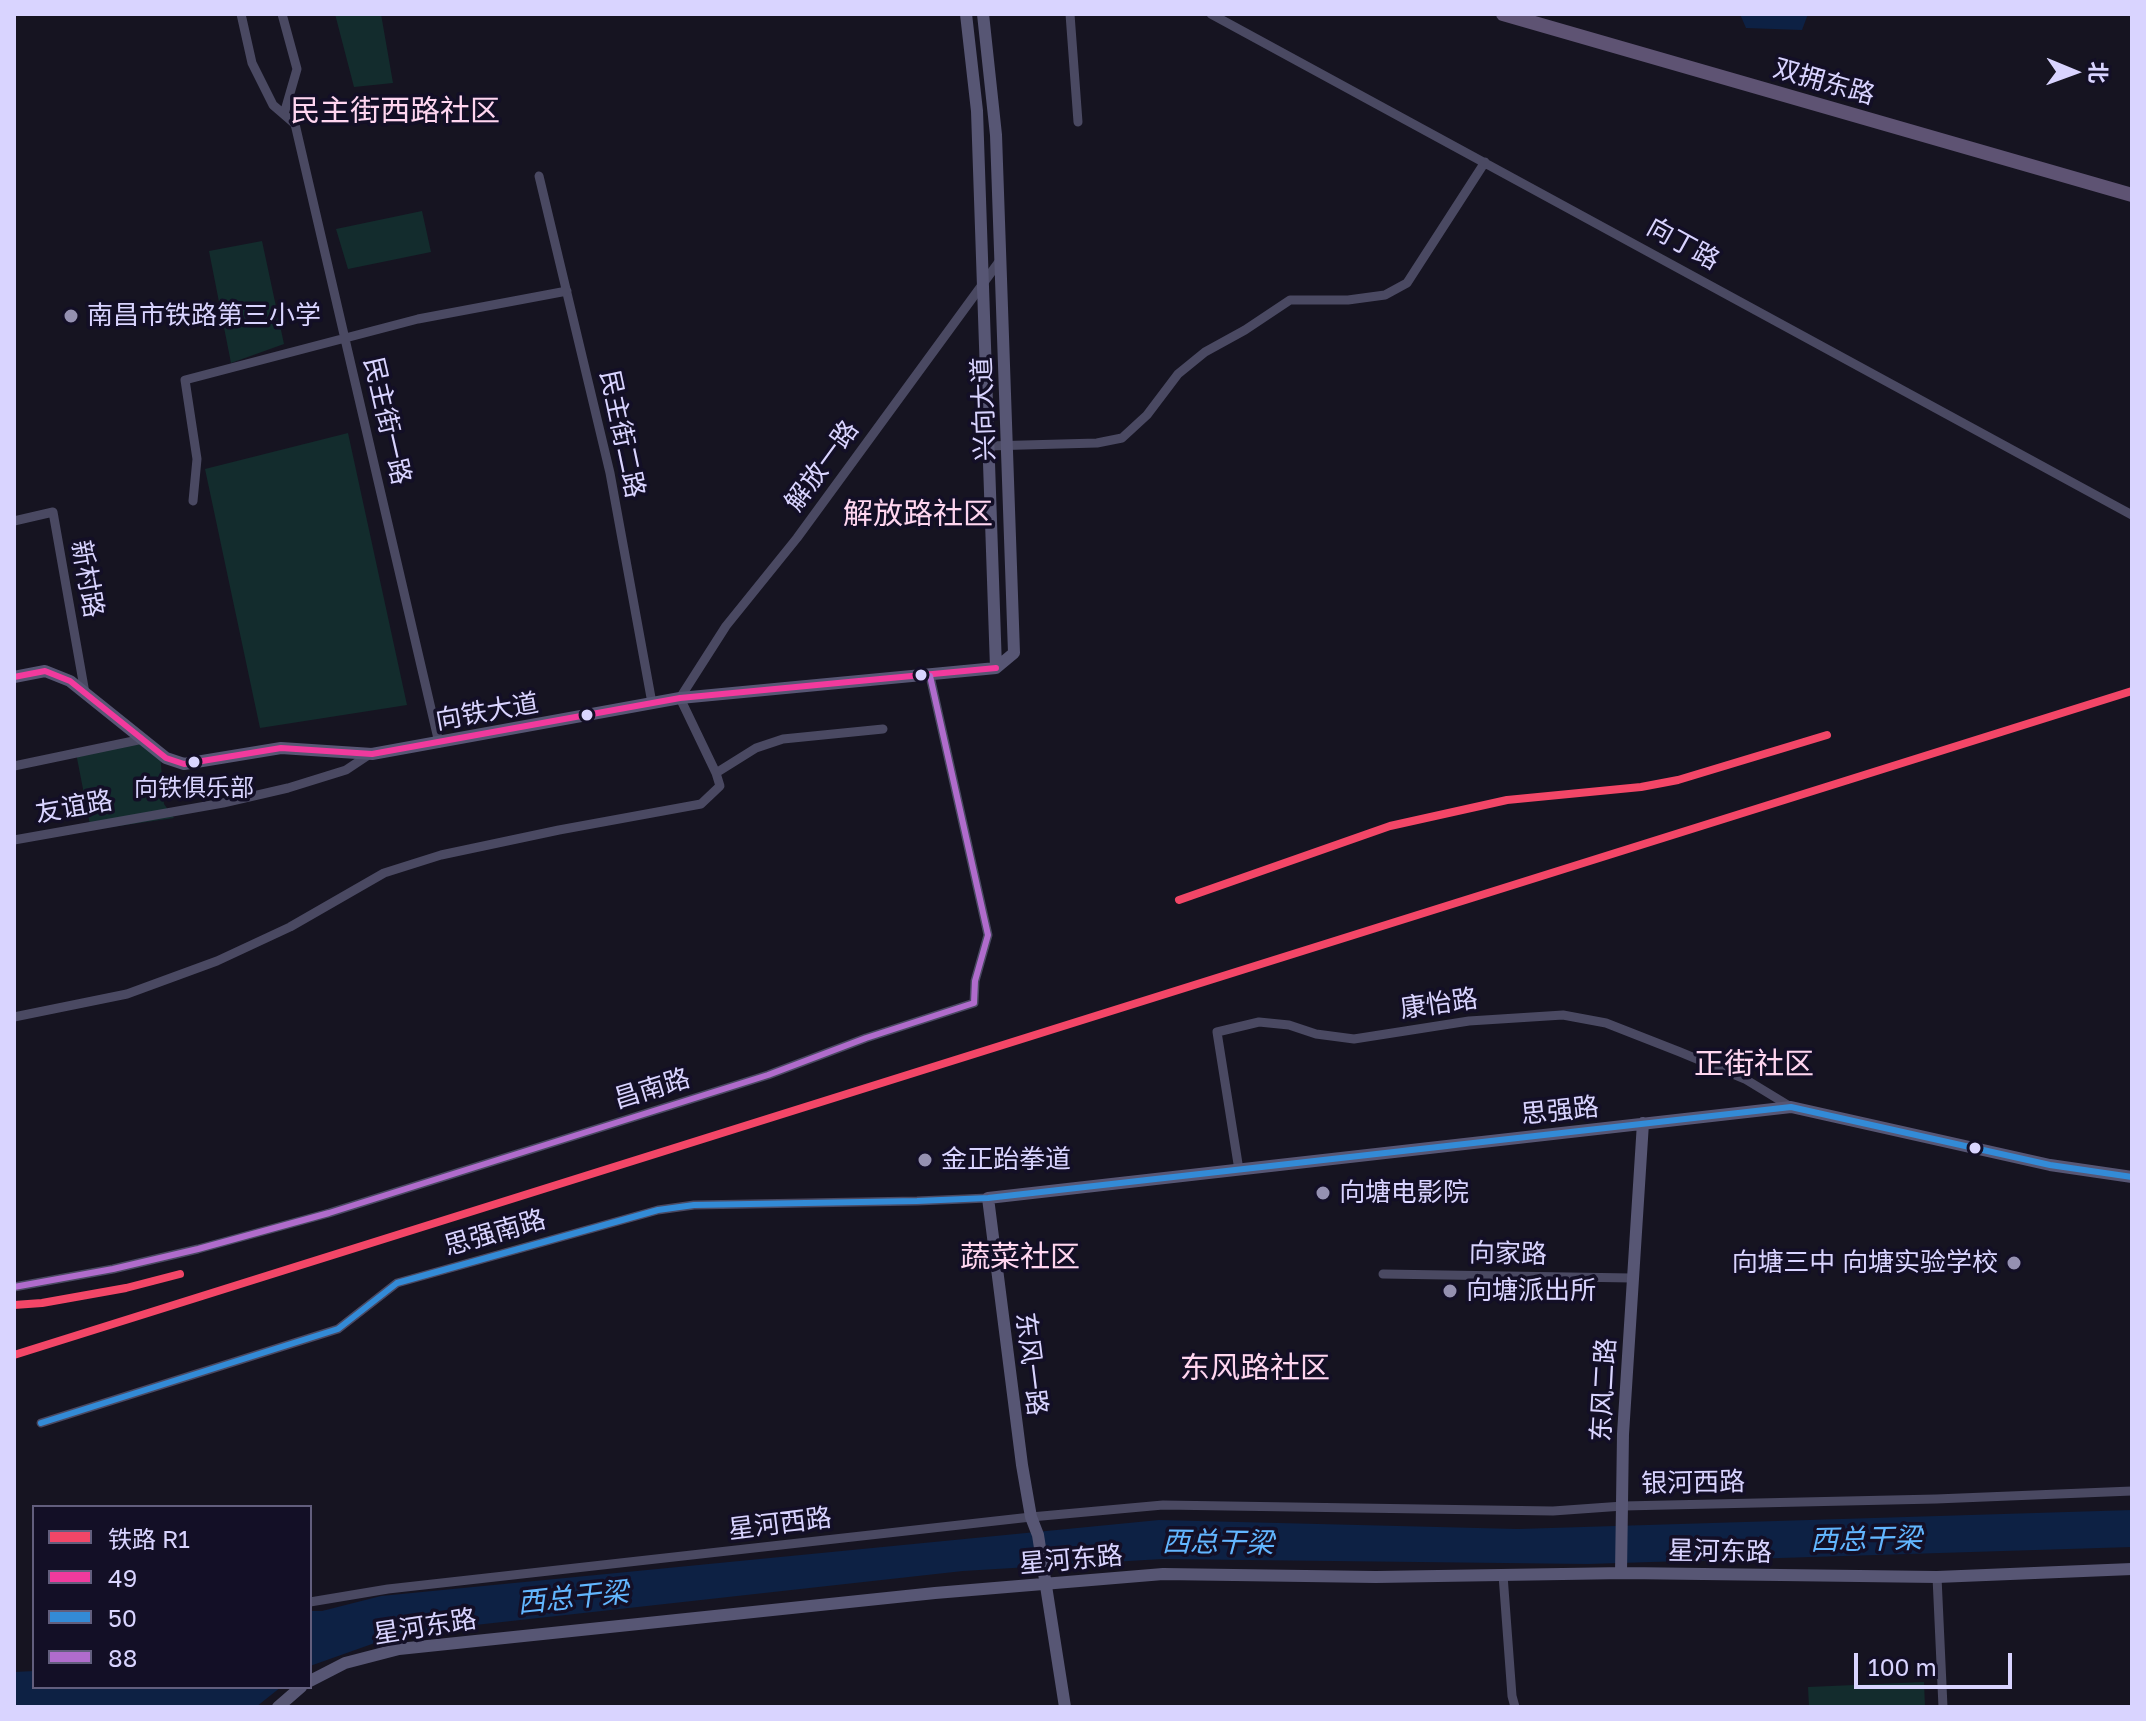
<!DOCTYPE html>
<html>
<head>
<meta charset="utf-8">
<style>
  body { margin:0 }
  #map { position:relative; width:2146px; height:1721px; overflow:hidden; background:#161421; font-family:"Golos Text","Noto Sans SC",sans-serif }
  canvas { display:block }
  .frame { position:absolute; inset:0; border:16px solid #d9d4ff; pointer-events:none }
  .legend { position:absolute; left:32px; top:1505px; width:280px; height:184px; box-sizing:border-box; background:#130f26; border:2px solid #625e7d; margin:0; padding:10px 14px; list-style:none; font-size:24px; color:#d9d4ff }
  .legend li { display:flex; align-items:center; gap:16px; height:40px }
  .legend b { width:40px; border:2px solid #625e7d }
  .north { position:absolute; left:2034px; top:32px; width:80px; height:80px; -webkit-text-stroke:6px #130f26; paint-order:stroke; rotate:91deg; font-size:22px; font-weight:700; line-height:32px; text-align:center; color:#d9d4ff }
  .north::after { content:''; display:block; margin:auto; width:28px; height:36px; background:#d9d4ff; clip-path:polygon(50% 0,100% 100%,50% 72%,0 100%) }
  .scale { position:absolute; left:1854px; top:1653px; width:158px; height:36px; box-sizing:border-box; border:4px solid #d9d4ff; border-top:0; padding-left:10px; font-size:24px; line-height:28px; white-space:nowrap; color:#d9d4ff; -webkit-text-stroke:6px #130f26; paint-order:stroke }
</style>
</head>
<body>
<div id="map">
<canvas width="2146" height="1721"></canvas>
<div class="frame"></div>
<ul class="legend">
<li><b style="height:10px;background:#f34667"></b>铁路 R1</li>
<li><b style="height:10px;background:#f13a9d"></b>49</li>
<li><b style="height:10px;background:#338bd7"></b>50</li>
<li><b style="height:10px;background:#b06ccc"></b>88</li>
</ul>
<div class="north">北</div>
<div class="scale">100 m</div>
</div>
<script>
const context = document.querySelector('canvas').getContext('2d');
context.lineJoin = 'round';
function fillPath(path, color) { context.fillStyle = color; context.fill(path, 'evenodd'); }
const toPath = rows => new Path2D(rows.map(r => 'M' + r).join(''));
function trace(path, color, width, dash) { context.strokeStyle = color; context.lineWidth = width; context.lineCap = dash ? 'butt' : 'round'; context.setLineDash(dash || []); context.stroke(path); }
function label(font, color, halo, rows, align = 'center') {
  context.font = font + ' "Golos Text","Noto Sans SC",sans-serif'; context.lineWidth = 7; context.setLineDash([]); context.textBaseline = 'middle'; context.strokeStyle = halo; context.fillStyle = color; for (const [text, x, y, turn = 0] of rows) {
    context.save(); context.translate(x, y); context.rotate((+turn || 0) * Math.PI / 180); context.textAlign = isNaN(turn) ? turn : align; if (halo) context.strokeText(text, 0, 0); context.fillText(text, 0, 0); context.restore();
  }
}
const green = toPath([
  [335,14,381,14,393,83,354,87],
  [422,211,431,252,348,269,336,229],
  [262,241,284,344,231,363,209,251],
  [348,433,407,705,260,728,205,469],
  [146,741,160,752,164,804,174,818,91,830,76,753],
  [1924,1682,1925,1707,1809,1707,1808,1687]
]);
const water = toPath([
  [1740,14,1808,14,1802,30,1746,28],
  [2132,1510,2132,1547,1588,1564,1162,1559,963,1571,403,1633,310,1666,310,1611,322,1611,381,1596,1159,1520,1518,1529],
  [34,1671,34,1687,281,1687,256,1707,14,1707,14,1672]
]);
const street = toPath([
  [241,14,252,63,273,105,295,124,439,743],
  [282,14,297,69,284,114],
  [1070,14,1078,122],
  [1211,14,2132,515],
  [539,176,610,473,652,703],
  [988,446,1097,443,1122,438,1147,415,1178,374,1205,352,1245,330,1290,300,1348,300,1385,295,1407,283,1485,162],
  [193,501,197,459,185,380,418,319,567,291],
  [14,521,53,512,85,693],
  [14,766,143,739],
  [716,773,756,748,783,739,883,729],
  [14,840,223,803,288,788,346,770,370,754],
  [14,1017,127,994,217,961,290,927,384,873,441,855,559,830,701,804,720,786,716,773,680,698,726,626,797,538,1001,259],
  [1239,1170,1217,1032,1259,1022,1289,1025,1316,1034,1354,1039,1469,1021,1563,1015,1606,1023,1680,1052,1745,1079,1791,1107],
  [1383,1274,1632,1278],
  [14,1287,113,1269,198,1249,329,1213,768,1075,866,1038,974,1003,975,981,988,935,930,676],
  [41,1423,338,1329,397,1283,658,1210,694,1205,917,1201,988,1198],
  [1503,1575,1512,1696,1515,1707],
  [1937,1577,1943,1707],
  [310,1602,388,1589,1031,1517,1163,1505,1553,1511,1623,1506,1936,1499,2132,1491]
]);
const secondary = toPath([
  [966,14,977,111,996,668],
  [983,14,996,135,1014,653,996,668],
  [14,677,45,671,70,681,166,758,184,764,281,748,372,754,680,698,996,668],
  [1621,1573,1623,1434,1643,1123],
  [310,1681,345,1663,399,1649,935,1593,1163,1574,1376,1577,1625,1573,1937,1577,2132,1569],
  [278,1707,301,1687],
  [1065,1707,1038,1535,1031,1517,1022,1465,988,1198,1791,1107,2050,1165,2132,1177]
]);
const primary = toPath([
  [1503,14,2132,195]
]);
const bus1 = toPath([
  [14,677,45,671,70,681,166,758,184,764,281,748,372,754,680,698,996,668]
]);
const bus2 = toPath([
  [41,1423,338,1329,397,1283,658,1210,694,1205,917,1201,988,1198,1791,1107,2050,1165,2132,1177]
]);
const bus3 = toPath([
  [14,1287,113,1269,198,1249,329,1213,768,1075,866,1038,974,1003,975,981,988,935,930,676]
]);
const rail1 = toPath([
  [1179,900,1390,826,1507,800,1641,787,1678,780,1827,735],
  [14,1305,42,1303,126,1288,180,1274],
  [14,1355,2132,691]
]);
const markers = [
  [71,316,8,"#9591b1"],
  [921,675,7,"#d9d4ff"],
  [587,715,7,"#d9d4ff"],
  [194,762,7,"#d9d4ff"],
  [1975,1148,7,"#d9d4ff"],
  [925,1160,8,"#9591b1"],
  [1323,1193,8,"#9591b1"],
  [2014,1263,8,"#9591b1"],
  [1450,1291,8,"#9591b1"]
];
const busNames = [
  ["向铁俱乐部",194,788]
];
const streetNames = [
  ["双拥东路",1824,82,16],
  ["向丁路",1683,244,29],
  ["兴向大道",984,409,-92],
  ["民主街一路",387,421,77],
  ["民主街二路",622,434,78],
  ["解放一路",822,466,-54],
  ["新村路",87,579,80],
  ["向铁大道",487,712,-10],
  ["友谊路",74,807,-10],
  ["康怡路",1439,1004,-8],
  ["昌南路",652,1089,-17],
  ["思强路",1560,1111,-6],
  ["思强南路",495,1233,-16],
  ["向家路",1508,1254,1],
  ["东风一路",1031,1364,83],
  ["东风二路",1604,1390,-87],
  ["银河西路",1693,1483,-1],
  ["星河西路",780,1524,-7],
  ["星河东路",1720,1552,1],
  ["星河东路",1071,1560,-5],
  ["星河东路",425,1627,-9]
];
const poiNames = [
  ["南昌市铁路第三小学",87,316],
  ["金正跆拳道",941,1160],
  ["向塘电影院",1339,1193],
  ["向塘三中 向塘实验学校",1998,1263,"right"],
  ["向塘派出所",1466,1291]
];
const waterNames = [
  ["西总干梁",1866,1540,-1],
  ["西总干梁",1218,1543,1],
  ["西总干梁",573,1598,-6]
];
const quarterNames = [
  ["民主街西路社区",395,111],
  ["解放路社区",918,514],
  ["正街社区",1754,1064],
  ["蔬菜社区",1020,1257],
  ["东风路社区",1255,1368]
];
fillPath(green, '#132c2d');
fillPath(water, '#0d2144');
trace(street, '#4a4962', 9);
trace(secondary, '#575674', 12);
trace(primary, '#5e5373', 14);
trace(bus1, '#f13a9d', 6);
trace(bus2, '#338bd7', 6);
trace(bus3, '#b06ccc', 6);
trace(rail1, '#f34667', 8);
for (const [x, y, r, color] of markers) { const dot = new Path2D(); dot.arc(x, y, r, 0, 2 * Math.PI); context.fillStyle = color; context.fill(dot); trace(dot, '#130f26', 3); }
label('24px', '#d9d4ff', '#130f26', busNames);
label('26px', '#d9d4ff', '#130f26', streetNames);
label('26px', '#d9d4ff', '#130f26', poiNames, 'left');
label('italic 28px', '#62b6ff', '#130f26', waterNames);
label('30px', '#ffd6f0', '#130f26', quarterNames);
</script>
</body>
</html>
